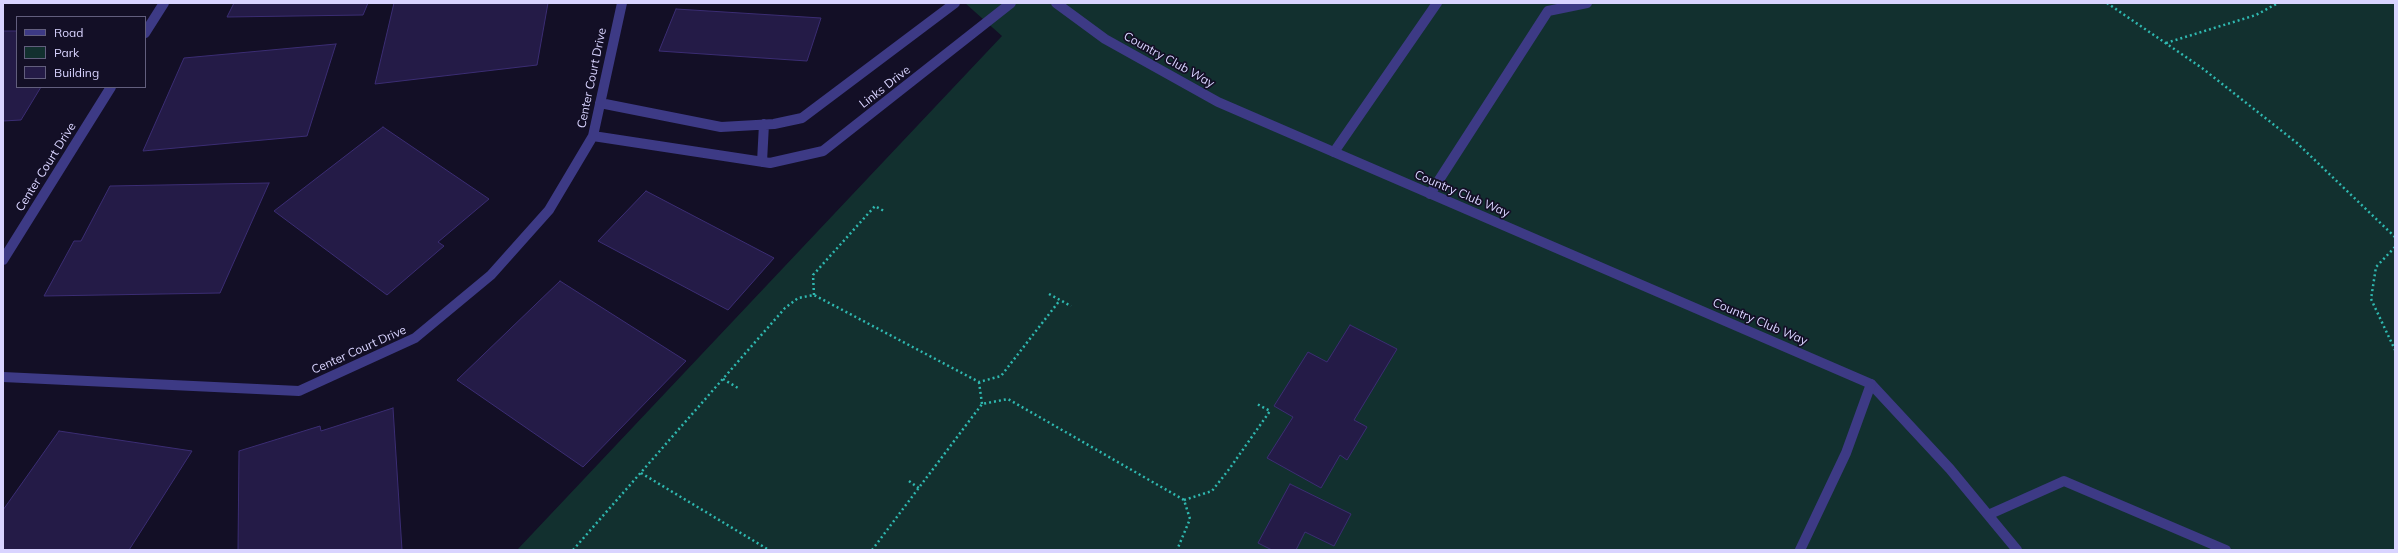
<!DOCTYPE html>
<html>
<head>
<meta charset="utf-8">
<style>
  body { margin:0 }
  #map { position:relative; width:2398px; height:553px; overflow:hidden; background:#130f26; font-family:Mulish,sans-serif }
  canvas { display:block }
  .frame { position:absolute; inset:0; border:4px solid #d9d4ff; pointer-events:none }
  .legend { position:absolute; left:16px; top:16px; width:130px; height:72px; box-sizing:border-box; background:#130f26; border:1px solid #625e7d; margin:0; padding:5px 7px; list-style:none; font-size:12px; color:#d9d4ff }
  .legend li { display:flex; align-items:center; gap:8px; height:20px }
  .legend b { width:20px; border:1px solid #625e7d }
</style>
</head>
<body>
<div id="map">
<canvas width="2398" height="553"></canvas>
<div class="frame"></div>
<ul class="legend">
<li><b style="height:5px;background:#3d3a85"></b>Road</li>
<li><b style="height:11px;background:#12302f"></b>Park</li>
<li><b style="height:11px;background:#241b47"></b>Building</li>
</ul>
</div>
<script>
const context = document.querySelector('canvas').getContext('2d');
context.lineJoin = 'round';
function fillPath(path, color) { context.fillStyle = color; context.fill(path, 'evenodd'); }
const toPath = rows => new Path2D(rows.map(r => 'M' + r).join(''));
function trace(path, color, width, dash) { context.strokeStyle = color; context.lineWidth = width; context.lineCap = dash ? 'butt' : 'round'; context.setLineDash(dash || []); context.stroke(path); }
function label(font, color, halo, rows, align = 'center') {
  context.font = font + ' Mulish,sans-serif'; context.lineWidth = 3.5; context.setLineDash([]); context.textBaseline = 'middle'; context.strokeStyle = halo; context.fillStyle = color; for (const [text, x, y, turn = 0] of rows) {
    context.save(); context.translate(x, y); context.rotate((+turn || 0) * Math.PI / 180); context.textAlign = isNaN(turn) ? turn : align; if (halo) context.strokeText(text, 0, 0); context.fillText(text, 0, 0); context.restore();
  }
}
const green = toPath([
  [965,3,2395,3,2395,550,517,550,1002,36]
]);
const building = toPath([
  [234,3,368,3,363,15,227,17,234,3],
  [394,3,548,3,537,65,375,84,394,3],
  [676,9,821,18,807,61,659,51,676,9],
  [3,31,17,31,17,87,41,87,21,120,3,121,3,31],
  [336,44,307,136,143,151,184,58,336,44],
  [383,127,489,199,438,242,444,246,387,295,274,211,383,127],
  [269,183,220,293,44,296,74,241,81,241,110,186,269,183],
  [646,191,774,258,728,310,598,241,646,191],
  [560,281,686,361,583,467,457,380,560,281],
  [1350,325,1397,349,1354,420,1367,427,1347,460,1340,455,1321,488,1267,458,1293,417,1274,406,1308,352,1327,362,1350,325],
  [393,408,402,550,238,550,239,451,320,426,321,431,393,408],
  [59,431,192,451,129,550,3,550,3,510,59,431],
  [1290,484,1351,514,1334,546,1305,532,1296,550,1272,550,1258,543,1290,484]
]);
const path = toPath([
  [2107,3,2202,68,2297,143,2395,237],
  [2166,43,2256,15,2278,3],
  [2395,247,2376,267,2371,299,2395,350],
  [1049,294,1071,306],
  [814,295,813,275,875,206,884,211],
  [723,379,738,388],
  [979,382,982,404],
  [641,473,769,550],
  [909,481,920,489],
  [1184,500,1212,491,1230,468,1270,411,1257,404],
  [573,550,785,308,798,298,814,295,979,382,1001,376,1060,300],
  [872,550,982,404,1008,399,1184,500,1190,519,1177,550]
]);
const lane = toPath([
  [1334,152,1437,3],
  [1430,194,1548,11,1587,3],
  [1871,384,1950,469,2017,550],
  [1988,515,2064,481,2226,550]
]);
const street = toPath([
  [1056,3,1105,39,1218,102,1871,384,1846,453,1800,550],
  [145,33,164,3],
  [600,103,721,127,774,124,802,118,955,3],
  [593,136,770,163,823,151,1011,3],
  [762,162,764,124],
  [3,260,111,87],
  [3,377,299,391,415,338,491,275,549,210,593,136,622,3]
]);
const streetNames = [
  ["Country Club Way",1169,60,29],
  ["Center Court Drive",592,78,-78],
  ["Links Drive",885,87,-38],
  ["Center Court Drive",46,167,-58],
  ["Country Club Way",1462,194,23],
  ["Country Club Way",1760,322,23],
  ["Center Court Drive",359,350,-24]
];
fillPath(green, '#12302f');
fillPath(building, '#241b47');
trace(building, '#3b2d73', 1);
trace(path, '#2fb8b0', 2.5, [2, 3]);
trace(lane, '#3d3a85', 10);
trace(street, '#3d3a85', 10);
label('12px', '#d9d4ff', '#130f26', streetNames);
</script>
</body>
</html>
